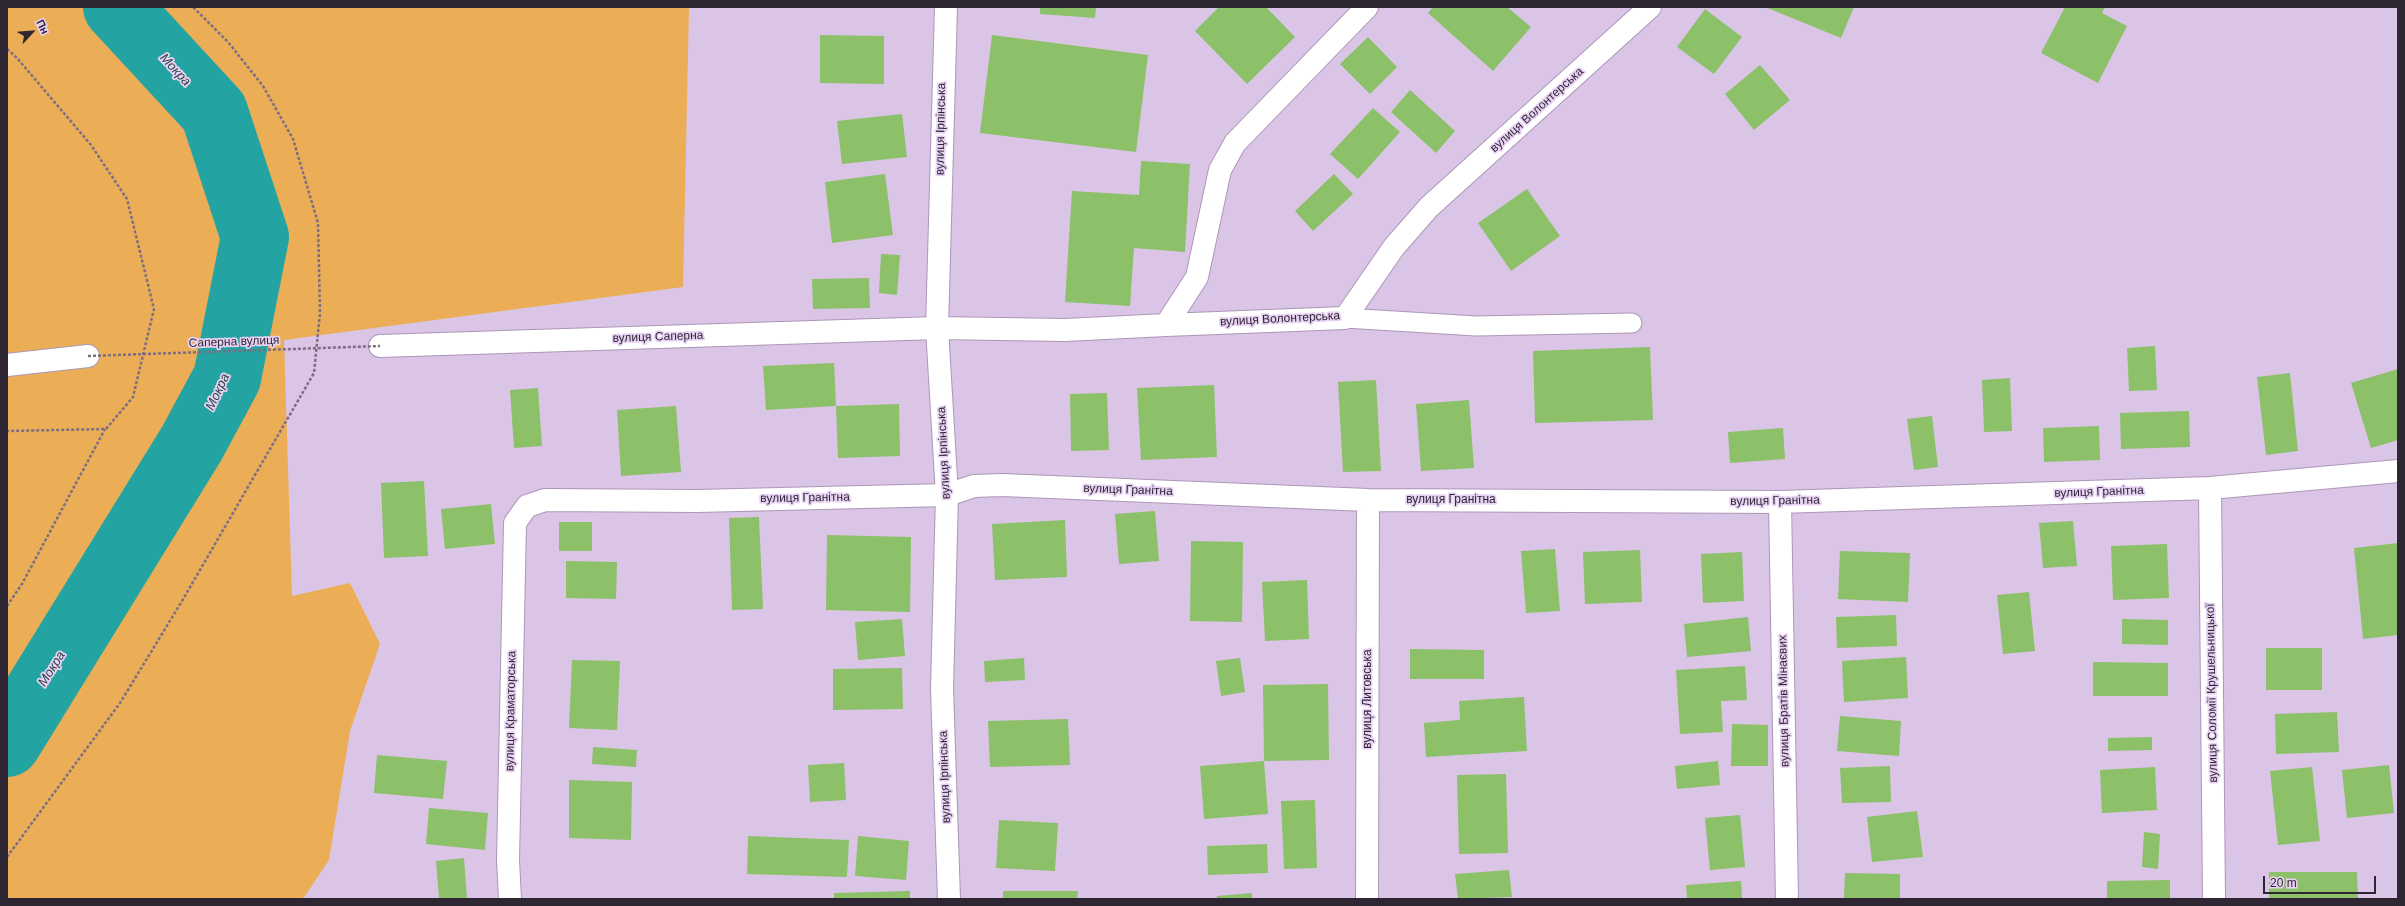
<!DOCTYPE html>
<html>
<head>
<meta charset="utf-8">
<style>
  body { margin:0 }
  #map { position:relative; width:2405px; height:906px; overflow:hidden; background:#dbc5e6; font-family:Helvetica,sans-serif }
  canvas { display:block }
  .frame { position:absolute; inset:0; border:8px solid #2f2633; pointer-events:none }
  .north { position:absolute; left:12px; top:12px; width:40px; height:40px; -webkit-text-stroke:3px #e8d2f4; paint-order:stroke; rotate:64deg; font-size:11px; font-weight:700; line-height:16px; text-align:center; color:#2f2633 }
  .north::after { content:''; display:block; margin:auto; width:14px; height:18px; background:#2f2633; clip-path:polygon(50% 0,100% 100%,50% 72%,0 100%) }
  .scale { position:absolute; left:2263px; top:876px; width:113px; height:18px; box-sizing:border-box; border:2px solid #2f2633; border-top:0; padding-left:5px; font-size:12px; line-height:14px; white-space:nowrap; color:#2f2633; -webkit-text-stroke:3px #e8d2f4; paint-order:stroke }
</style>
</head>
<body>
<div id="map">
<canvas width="2405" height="906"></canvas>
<div class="frame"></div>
<div class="north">Пн</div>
<div class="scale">20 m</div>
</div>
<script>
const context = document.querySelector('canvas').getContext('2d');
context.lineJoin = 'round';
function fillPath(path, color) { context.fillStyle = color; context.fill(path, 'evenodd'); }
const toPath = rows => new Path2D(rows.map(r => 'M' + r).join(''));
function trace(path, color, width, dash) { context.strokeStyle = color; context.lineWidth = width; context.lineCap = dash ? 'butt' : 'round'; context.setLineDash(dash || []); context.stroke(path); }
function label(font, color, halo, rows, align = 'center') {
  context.font = font + ' Helvetica,sans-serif'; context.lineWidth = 3.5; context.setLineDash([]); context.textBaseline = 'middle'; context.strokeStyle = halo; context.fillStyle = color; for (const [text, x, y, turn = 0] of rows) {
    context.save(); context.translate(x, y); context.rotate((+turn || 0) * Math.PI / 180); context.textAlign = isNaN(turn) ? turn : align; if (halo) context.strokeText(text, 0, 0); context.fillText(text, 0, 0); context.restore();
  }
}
const green = toPath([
  [7,7,689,7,683,287,284,340,292,596,350,583,380,644,350,731,329,860,303,899,7,899]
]);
const river = toPath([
  [7,743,192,443,227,378,255,237,214,112,117,7]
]);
const building = toPath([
  [1040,7,1096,7,1095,18,1040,14],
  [1219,7,1266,7,1295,37,1247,84,1195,31],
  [1433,7,1507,7,1531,27,1493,71,1428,13],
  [1765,7,1854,7,1841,38],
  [2065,7,2105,7,2102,13,2127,26,2098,83,2041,53],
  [1705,9,1742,37,1714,74,1677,47],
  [820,35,884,36,884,84,820,83],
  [992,35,1148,55,1136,152,980,133],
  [1368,37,1397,67,1370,94,1340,64],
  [1760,65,1790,100,1754,130,1725,94],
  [1410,90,1455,131,1436,153,1391,112],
  [1373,108,1400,132,1358,179,1330,154],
  [902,114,907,157,842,164,837,121],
  [1141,161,1190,164,1185,252,1134,248,1130,306,1065,302,1072,191,1139,195],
  [885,174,893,235,832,243,825,182],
  [1334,174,1353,194,1313,231,1295,211],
  [1527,189,1560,236,1511,271,1478,223],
  [881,254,900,255,897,295,879,293],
  [869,278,870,308,813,309,812,279],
  [2155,346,2157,390,2129,391,2127,348],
  [1650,347,1653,420,1535,423,1533,351],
  [834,363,836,406,766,410,763,366],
  [2398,369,2398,440,2371,448,2351,383],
  [2290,373,2298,451,2266,455,2257,377],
  [2010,378,2012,431,1984,432,1982,380],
  [1376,380,1381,471,1343,472,1338,382],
  [1214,385,1217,457,1141,460,1137,388],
  [538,388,542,446,514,448,510,390],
  [1107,393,1109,450,1071,451,1070,394],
  [1469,400,1474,468,1421,471,1416,404],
  [899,404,900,456,838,458,836,406],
  [676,406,681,472,621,476,617,410],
  [2189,411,2190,447,2121,449,2120,413],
  [1932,416,1938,467,1914,470,1907,419],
  [2099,426,2100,460,2044,462,2043,428],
  [1783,428,1785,459,1730,463,1728,432],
  [424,481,428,556,384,558,381,483],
  [491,504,495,544,445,549,441,509],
  [1155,511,1159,561,1119,564,1115,514],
  [759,517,763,609,732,610,729,518],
  [1065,520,1067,577,995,580,992,524],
  [2073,521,2077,566,2043,568,2039,523],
  [559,522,592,522,592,551,559,551],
  [827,535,911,537,910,612,826,610],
  [1191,541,1243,542,1242,622,1190,621],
  [2398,543,2398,635,2363,639,2354,548],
  [2167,544,2169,598,2113,600,2111,546],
  [1555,549,1560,611,1526,613,1521,551],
  [1640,550,1642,602,1585,604,1583,552],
  [1840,551,1910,553,1908,602,1838,599],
  [1742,552,1744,601,1703,603,1701,554],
  [566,561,617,562,616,599,566,598],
  [1307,580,1309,639,1265,641,1262,582],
  [2029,592,2035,651,2003,654,1997,595],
  [1896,615,1897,646,1837,648,1836,617],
  [1748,617,1751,651,1687,657,1684,624],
  [902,619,905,656,858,660,855,622],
  [2122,619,2168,620,2168,645,2122,644],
  [2266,648,2322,648,2322,690,2266,690],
  [1410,649,1484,650,1484,679,1410,679],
  [1906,657,1908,698,1844,702,1842,661],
  [1024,658,1025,680,985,682,984,661],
  [1240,658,1245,692,1221,696,1216,661],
  [572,660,620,661,617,730,569,728],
  [2093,662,2168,663,2168,696,2093,696],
  [1745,666,1747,700,1721,701,1723,732,1680,734,1676,670],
  [902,668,903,709,833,710,833,669],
  [1328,684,1329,760,1264,761,1263,685],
  [1524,697,1527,751,1426,757,1424,723,1460,720,1459,701],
  [2337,712,2339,752,2276,754,2275,714],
  [1840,716,1901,721,1899,756,1837,751],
  [1068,719,1070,765,990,767,988,721],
  [1732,724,1768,725,1768,766,1731,766],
  [2152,737,2152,750,2108,751,2108,738],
  [593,747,637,750,636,767,592,764],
  [377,755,447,761,443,799,374,793],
  [1264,761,1268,814,1204,819,1200,766],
  [1718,761,1720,785,1677,789,1675,766],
  [844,763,846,800,810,802,808,765],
  [2389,765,2394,813,2347,818,2342,770],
  [1890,766,1891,802,1842,803,1840,768],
  [2155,767,2157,810,2102,813,2100,770],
  [2312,767,2320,841,2278,845,2270,771],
  [1506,774,1508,853,1459,854,1457,775],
  [569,780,632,782,631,840,569,838],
  [1315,800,1317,868,1284,869,1281,801],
  [429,808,488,813,485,850,426,844],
  [1917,811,1923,857,1872,862,1867,817],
  [1740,815,1745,867,1710,870,1705,818],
  [999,820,1058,823,1055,871,996,868],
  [2144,832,2160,834,2158,869,2142,867],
  [748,836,849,840,847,877,747,874],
  [858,836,909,841,906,880,855,876],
  [1267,844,1268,873,1208,875,1207,846],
  [464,858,467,899,439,899,436,861],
  [1509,870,1512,897,1458,899,1455,874],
  [2269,872,2357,872,2358,899,2269,899],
  [1845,873,1900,874,1900,899,1844,899],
  [2170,880,2170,899,2107,899,2107,881],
  [1741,881,1742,899,1687,899,1686,885],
  [910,891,910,899,834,899,834,893],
  [1003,891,1078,891,1077,899,1003,899],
  [1252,893,1252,899,1217,899,1217,896]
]);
const path = toPath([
  [7,49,17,58,91,145,127,199,154,309,133,397,106,429,7,431],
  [7,606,22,584,105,429],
  [7,857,120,703,182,601,314,373,320,313,318,223,293,139,263,86,228,42,193,7]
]);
const service = toPath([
  [1345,318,1476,326,1632,323]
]);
const minor = toPath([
  [1367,7,1235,143,1220,170,1197,277,1166,325,1345,318,1394,247,1429,207,1650,7],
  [380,346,937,328,1065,330,1166,325],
  [7,365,88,356],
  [2210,488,2214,899],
  [1780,502,1787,899],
  [510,899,508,860,515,523,527,506,545,500,697,501,947,495,974,486,1002,485,1368,500,1780,502,2210,488,2398,471],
  [1367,899,1368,500]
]);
const tertiary = toPath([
  [946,7,937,328,947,495,942,689,949,899]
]);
const pathBridge = toPath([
  [88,356,380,346]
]);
const streetNames = [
  ["вулиця Волонтерська",1537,110,-42],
  ["вулиця Ірпінська",941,129,-89],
  ["вулиця Волонтерська",1280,319,-3],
  ["вулиця Саперна",658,337,-2],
  ["Саперна вулиця",234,342,-2],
  ["вулиця Ірпінська",944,453,-93],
  ["вулиця Гранітна",1128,490,2],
  ["вулиця Гранітна",2099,492,-2],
  ["вулиця Гранітна",805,498,-1],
  ["вулиця Гранітна",1451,500],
  ["вулиця Гранітна",1775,501,-1],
  ["вулиця Соломії Крушельницької",2212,693,-91],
  ["вулиця Литовська",1368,699,-90],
  ["вулиця Братів Мінаєвих",1784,701,-91],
  ["вулиця Краматорська",511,711,-89],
  ["вулиця Ірпінська",945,777,-92]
];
const waterNames = [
  ["Мокра",175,70,47],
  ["Мокра",218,392,-65],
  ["Мокра",52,669,-58]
];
fillPath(green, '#ebae56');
trace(river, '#23a3a2', 68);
fillPath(building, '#8cc069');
trace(service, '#ac97b7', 21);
trace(minor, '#ac97b7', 24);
trace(tertiary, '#ac97b7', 24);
trace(path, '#7d6e84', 2.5, [3, 2]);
trace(service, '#fff', 19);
trace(minor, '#fff', 22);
trace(tertiary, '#fff', 22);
trace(pathBridge, '#7d6e84', 2.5, [3, 2]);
label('12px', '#2f2633', '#e8d2f4', streetNames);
label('italic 13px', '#294342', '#e8d2f4', waterNames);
</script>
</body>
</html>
